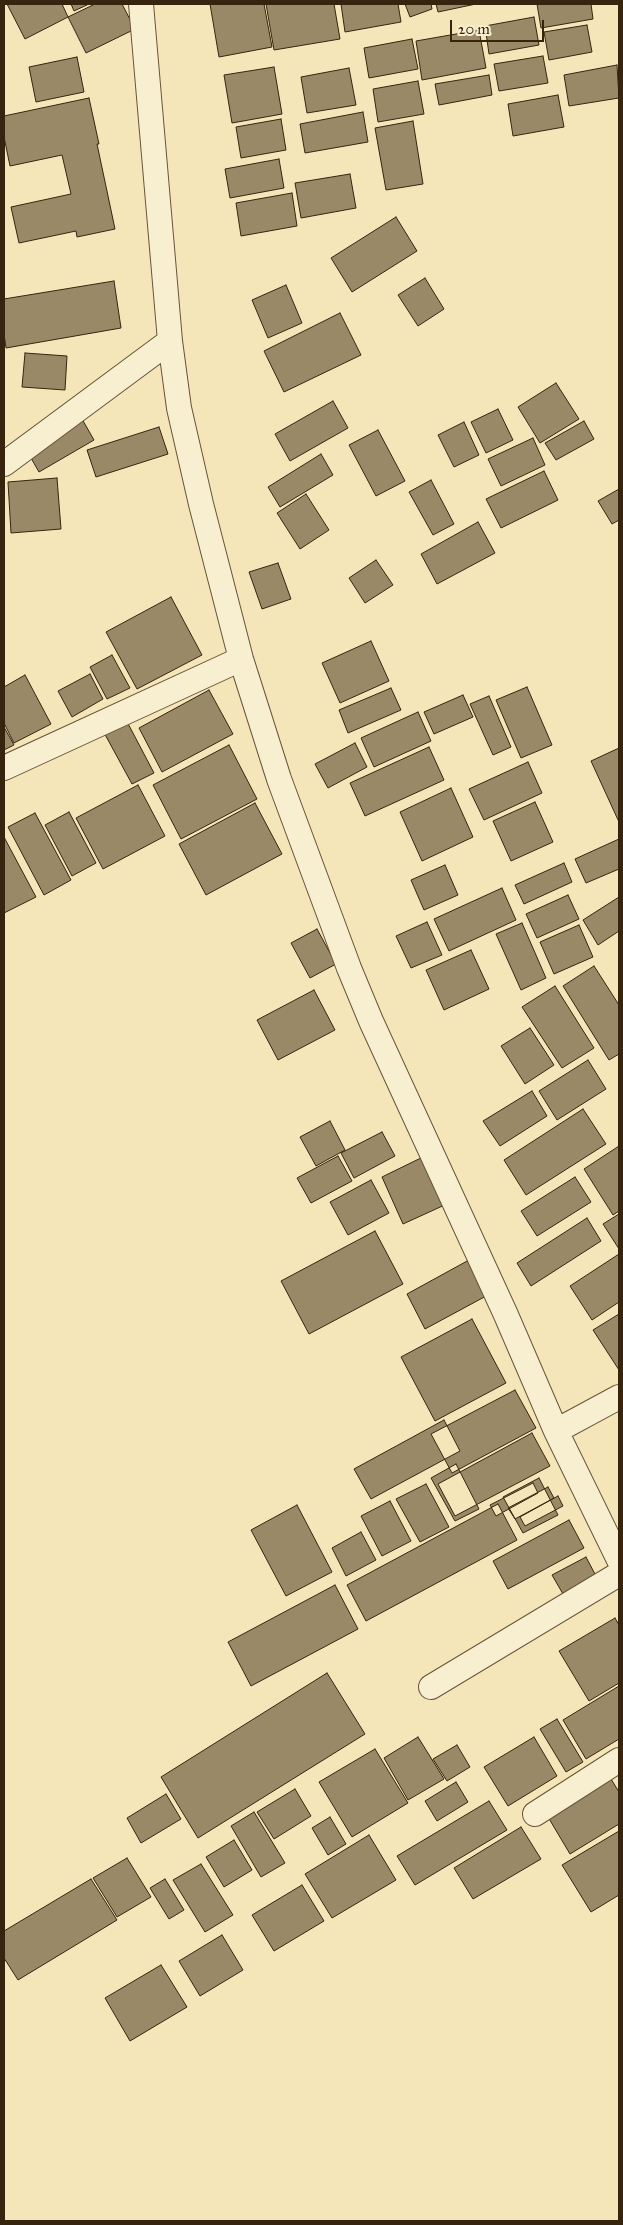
<!DOCTYPE html>
<html>
<head>
<meta charset="utf-8">
<style>
  body { margin:0 }
  #map { position:relative; width:623px; height:2225px; overflow:hidden; background:#f4e6b8; font-family:"IM FELL Great Primer",serif }
  canvas { display:block }
  .frame { position:absolute; inset:0; border:5px solid #37240f; pointer-events:none }
  .scale { position:absolute; left:450px; top:20px; width:94px; height:22px; box-sizing:border-box; border:2px solid #37240f; border-top:0; padding-left:6px; font-size:15px; line-height:18px; white-space:nowrap; color:#37240f; -webkit-text-stroke:4px #f8efd1; paint-order:stroke }
</style>
</head>
<body>
<div id="map">
<canvas width="623" height="2225"></canvas>
<div class="frame"></div>
<div class="scale">20 m</div>
</div>
<script>
const context = document.querySelector('canvas').getContext('2d');
context.lineJoin = 'round';
function fillPath(path, color) { context.fillStyle = color; context.fill(path, 'evenodd'); }
const toPath = rows => new Path2D(rows.map(r => 'M' + r).join(''));
function trace(path, color, width, dash) { context.strokeStyle = color; context.lineWidth = width; context.lineCap = dash ? 'butt' : 'round'; context.setLineDash(dash || []); context.stroke(path); }
const building = toPath([
  [7,4,62,4,68,17,25,39,7,4],
  [71,4,89,4,74,11,71,4],
  [95,4,122,4,135,29,86,53,68,17,95,4],
  [210,4,264,4,272,47,219,57,210,4],
  [266,4,334,4,340,39,274,50,266,4],
  [341,4,398,4,401,22,345,32,341,4],
  [405,4,431,4,432,9,410,17,405,4],
  [436,4,476,4,438,12,436,4],
  [537,4,591,4,593,19,541,28,537,4],
  [534,17,539,45,489,54,485,26,534,17],
  [587,25,592,52,549,60,544,32,587,25],
  [479,30,486,68,422,80,416,41,479,30],
  [412,39,418,69,369,78,364,48,412,39],
  [543,56,548,83,499,91,494,64,543,56],
  [77,57,84,92,36,102,29,67,77,57],
  [617,65,619,98,569,106,564,75,617,65],
  [274,67,282,114,232,123,224,75,274,67],
  [349,68,356,105,307,113,301,77,349,68],
  [489,75,492,95,439,105,435,84,489,75],
  [418,81,424,114,378,122,373,89,418,81],
  [558,95,564,127,513,136,508,104,558,95],
  [89,98,99,144,97,144,115,229,77,237,76,231,19,243,11,207,71,194,62,155,10,166,4,137,4,116,89,98],
  [363,112,368,142,305,153,300,124,363,112],
  [281,119,286,150,241,158,236,127,281,119],
  [413,121,423,184,386,190,375,128,413,121],
  [279,159,284,188,230,198,225,169,279,159],
  [350,174,356,208,301,218,295,183,350,174],
  [292,193,297,226,241,236,236,203,292,193],
  [396,217,417,251,352,292,331,258,396,217],
  [425,278,444,309,418,326,398,295,425,278],
  [114,281,121,328,6,348,4,334,4,299,114,281],
  [286,285,302,323,268,338,252,300,286,285],
  [340,313,361,355,284,392,264,351,340,313],
  [25,353,67,356,65,390,22,387,25,353],
  [556,383,579,419,540,443,518,407,556,383],
  [333,401,348,428,290,461,275,434,333,401],
  [498,409,513,440,486,453,471,422,498,409],
  [82,419,94,440,39,472,27,451,82,419],
  [584,421,594,439,556,460,545,443,584,421],
  [464,422,479,455,454,467,438,435,464,422],
  [159,427,168,454,96,477,87,450,159,427],
  [378,430,405,481,376,496,349,445,378,430],
  [533,438,545,465,501,486,488,459,533,438],
  [321,454,333,475,280,507,268,487,321,454],
  [544,471,558,500,501,528,486,499,544,471],
  [57,478,61,529,11,533,8,482,57,478],
  [431,480,454,524,433,535,409,492,431,480],
  [619,489,619,520,612,524,598,501,619,489],
  [306,494,329,530,300,549,277,513,306,494],
  [478,522,495,553,437,584,421,554,478,522],
  [376,560,393,585,365,603,349,578,376,560],
  [278,563,291,599,262,609,249,572,278,563],
  [171,597,202,655,137,689,106,632,171,597],
  [371,641,389,681,340,703,322,663,371,641],
  [112,655,130,688,107,699,90,667,112,655],
  [90,674,103,699,72,717,58,691,90,674],
  [25,675,51,724,14,743,4,723,4,687,25,675],
  [527,687,552,745,521,758,496,700,527,687],
  [391,688,401,710,348,733,339,710,391,688],
  [209,690,233,734,162,772,139,728,209,690],
  [463,695,473,717,434,734,424,712,463,695],
  [489,696,511,747,493,755,470,704,489,696],
  [418,712,431,741,374,767,361,738,418,712],
  [124,716,154,773,132,784,102,729,124,716],
  [4,727,14,745,4,750,4,727],
  [355,743,367,767,328,788,315,764,355,743],
  [229,745,257,799,181,839,153,785,229,745],
  [429,747,444,780,365,816,350,783,429,747],
  [619,748,619,822,591,761,619,748],
  [528,762,542,793,484,820,469,789,528,762],
  [138,785,165,836,103,869,76,818,138,785],
  [451,788,473,837,422,861,400,812,451,788],
  [535,802,553,842,511,861,493,821,535,802],
  [255,803,282,854,206,895,179,844,255,803],
  [69,812,96,863,72,876,45,825,69,812],
  [35,813,71,880,44,895,8,827,35,813],
  [5,839,36,897,4,913,4,840,5,839],
  [619,839,619,869,586,883,575,859,619,839],
  [564,863,572,882,524,904,515,885,564,863],
  [445,865,458,895,424,910,411,880,445,865],
  [502,888,516,920,449,951,434,919,502,888],
  [568,895,579,919,537,938,526,914,568,895],
  [619,897,619,931,598,945,583,920,619,897],
  [427,922,442,955,411,968,396,936,427,922],
  [522,923,546,978,521,990,496,934,522,923],
  [579,925,593,957,554,974,540,942,579,925],
  [317,929,336,964,310,978,291,943,317,929],
  [471,950,489,989,444,1010,426,970,471,950],
  [594,966,619,1005,619,1054,609,1060,563,986,594,966],
  [555,986,594,1048,562,1068,522,1007,555,986],
  [314,990,335,1030,278,1060,257,1020,314,990],
  [530,1028,554,1065,525,1084,501,1046,530,1028],
  [588,1060,606,1089,557,1120,539,1091,588,1060],
  [532,1091,547,1116,500,1146,483,1121,532,1091],
  [583,1109,606,1144,526,1195,504,1160,583,1109],
  [330,1121,345,1150,316,1166,300,1137,330,1121],
  [382,1132,395,1156,354,1178,341,1153,382,1132],
  [619,1146,619,1211,613,1215,584,1169,619,1146],
  [427,1155,449,1203,403,1224,382,1177,427,1155],
  [338,1156,352,1181,311,1203,297,1178,338,1156],
  [575,1177,591,1202,537,1236,521,1211,575,1177],
  [371,1180,389,1213,348,1235,330,1202,371,1180],
  [619,1214,619,1249,603,1224,619,1214],
  [587,1218,601,1241,531,1286,517,1263,587,1218],
  [375,1231,403,1284,309,1334,281,1281,375,1231],
  [619,1254,619,1302,592,1320,570,1286,619,1254],
  [469,1260,488,1295,425,1329,407,1294,469,1260],
  [619,1314,619,1370,593,1330,619,1314],
  [472,1319,506,1383,435,1421,401,1357,472,1319],
  [515,1390,536,1428,452,1473,431,1434,515,1390],
  [444,1420,460,1451,371,1499,354,1469,444,1420],
  [532,1433,550,1466,455,1516,438,1484,532,1433],
  [456,1464,479,1509,455,1521,431,1478,456,1464],
  [539,1478,558,1515,523,1533,503,1497,539,1478],
  [533,1483,538,1493,496,1516,490,1505,533,1483],
  [426,1484,449,1527,420,1542,396,1499,426,1484],
  [548,1487,554,1498,515,1519,508,1508,548,1487],
  [558,1496,563,1506,525,1526,520,1517,558,1496],
  [390,1501,411,1541,382,1556,361,1516,390,1501],
  [498,1504,517,1540,366,1621,347,1585,498,1504],
  [297,1505,332,1572,286,1596,251,1530,297,1505],
  [569,1520,584,1548,508,1589,493,1561,569,1520],
  [361,1532,376,1560,346,1576,332,1548,361,1532],
  [586,1557,596,1576,563,1594,552,1575,586,1557],
  [335,1585,358,1629,251,1686,228,1642,335,1585],
  [615,1618,619,1625,619,1683,589,1701,559,1651,615,1618],
  [327,1673,365,1734,198,1838,161,1777,327,1673],
  [619,1686,619,1739,586,1759,563,1720,619,1686],
  [557,1719,583,1762,566,1772,540,1729,557,1719],
  [418,1737,444,1779,408,1800,384,1758,418,1737],
  [534,1737,557,1776,508,1806,484,1767,534,1737],
  [457,1745,470,1767,447,1781,433,1759,457,1745],
  [375,1749,408,1803,352,1837,319,1782,375,1749],
  [611,1779,619,1792,619,1824,570,1854,548,1817,611,1779],
  [456,1782,468,1802,437,1821,425,1801,456,1782],
  [295,1789,311,1816,274,1839,257,1812,295,1789],
  [166,1794,181,1819,141,1843,127,1818,166,1794],
  [489,1801,507,1830,415,1885,397,1856,489,1801],
  [254,1812,285,1863,261,1877,231,1826,254,1812],
  [330,1817,346,1844,328,1855,312,1828,330,1817],
  [521,1827,541,1859,473,1899,454,1868,521,1827],
  [619,1831,619,1895,591,1912,562,1865,619,1831],
  [369,1835,396,1880,332,1918,305,1874,369,1835],
  [234,1840,252,1870,224,1887,206,1857,234,1840],
  [127,1858,151,1897,117,1917,93,1878,127,1858],
  [201,1864,233,1915,205,1932,173,1880,201,1864],
  [91,1879,117,1920,18,1980,4,1958,4,1931,91,1879],
  [165,1879,184,1910,169,1919,150,1888,165,1879],
  [302,1885,324,1921,274,1951,252,1915,302,1885],
  [222,1935,243,1970,200,1996,179,1961,222,1935],
  [161,1965,187,2007,130,2041,105,1998,161,1965]
]);
const street = toPath([
  [141,4,170,341,179,408,201,504,241,659,279,779,349,968,371,1021,506,1315,556,1431,619,1560],
  [4,464,170,341],
  [4,768,241,659],
  [556,1431,619,1397],
  [431,1687,619,1574],
  [535,1814,619,1760]
]);
fillPath(building, '#998967');
trace(building, '#37240f', 1);
trace(street, '#665439', 26);
trace(street, '#f8efd1', 24);
</script>
</body>
</html>
